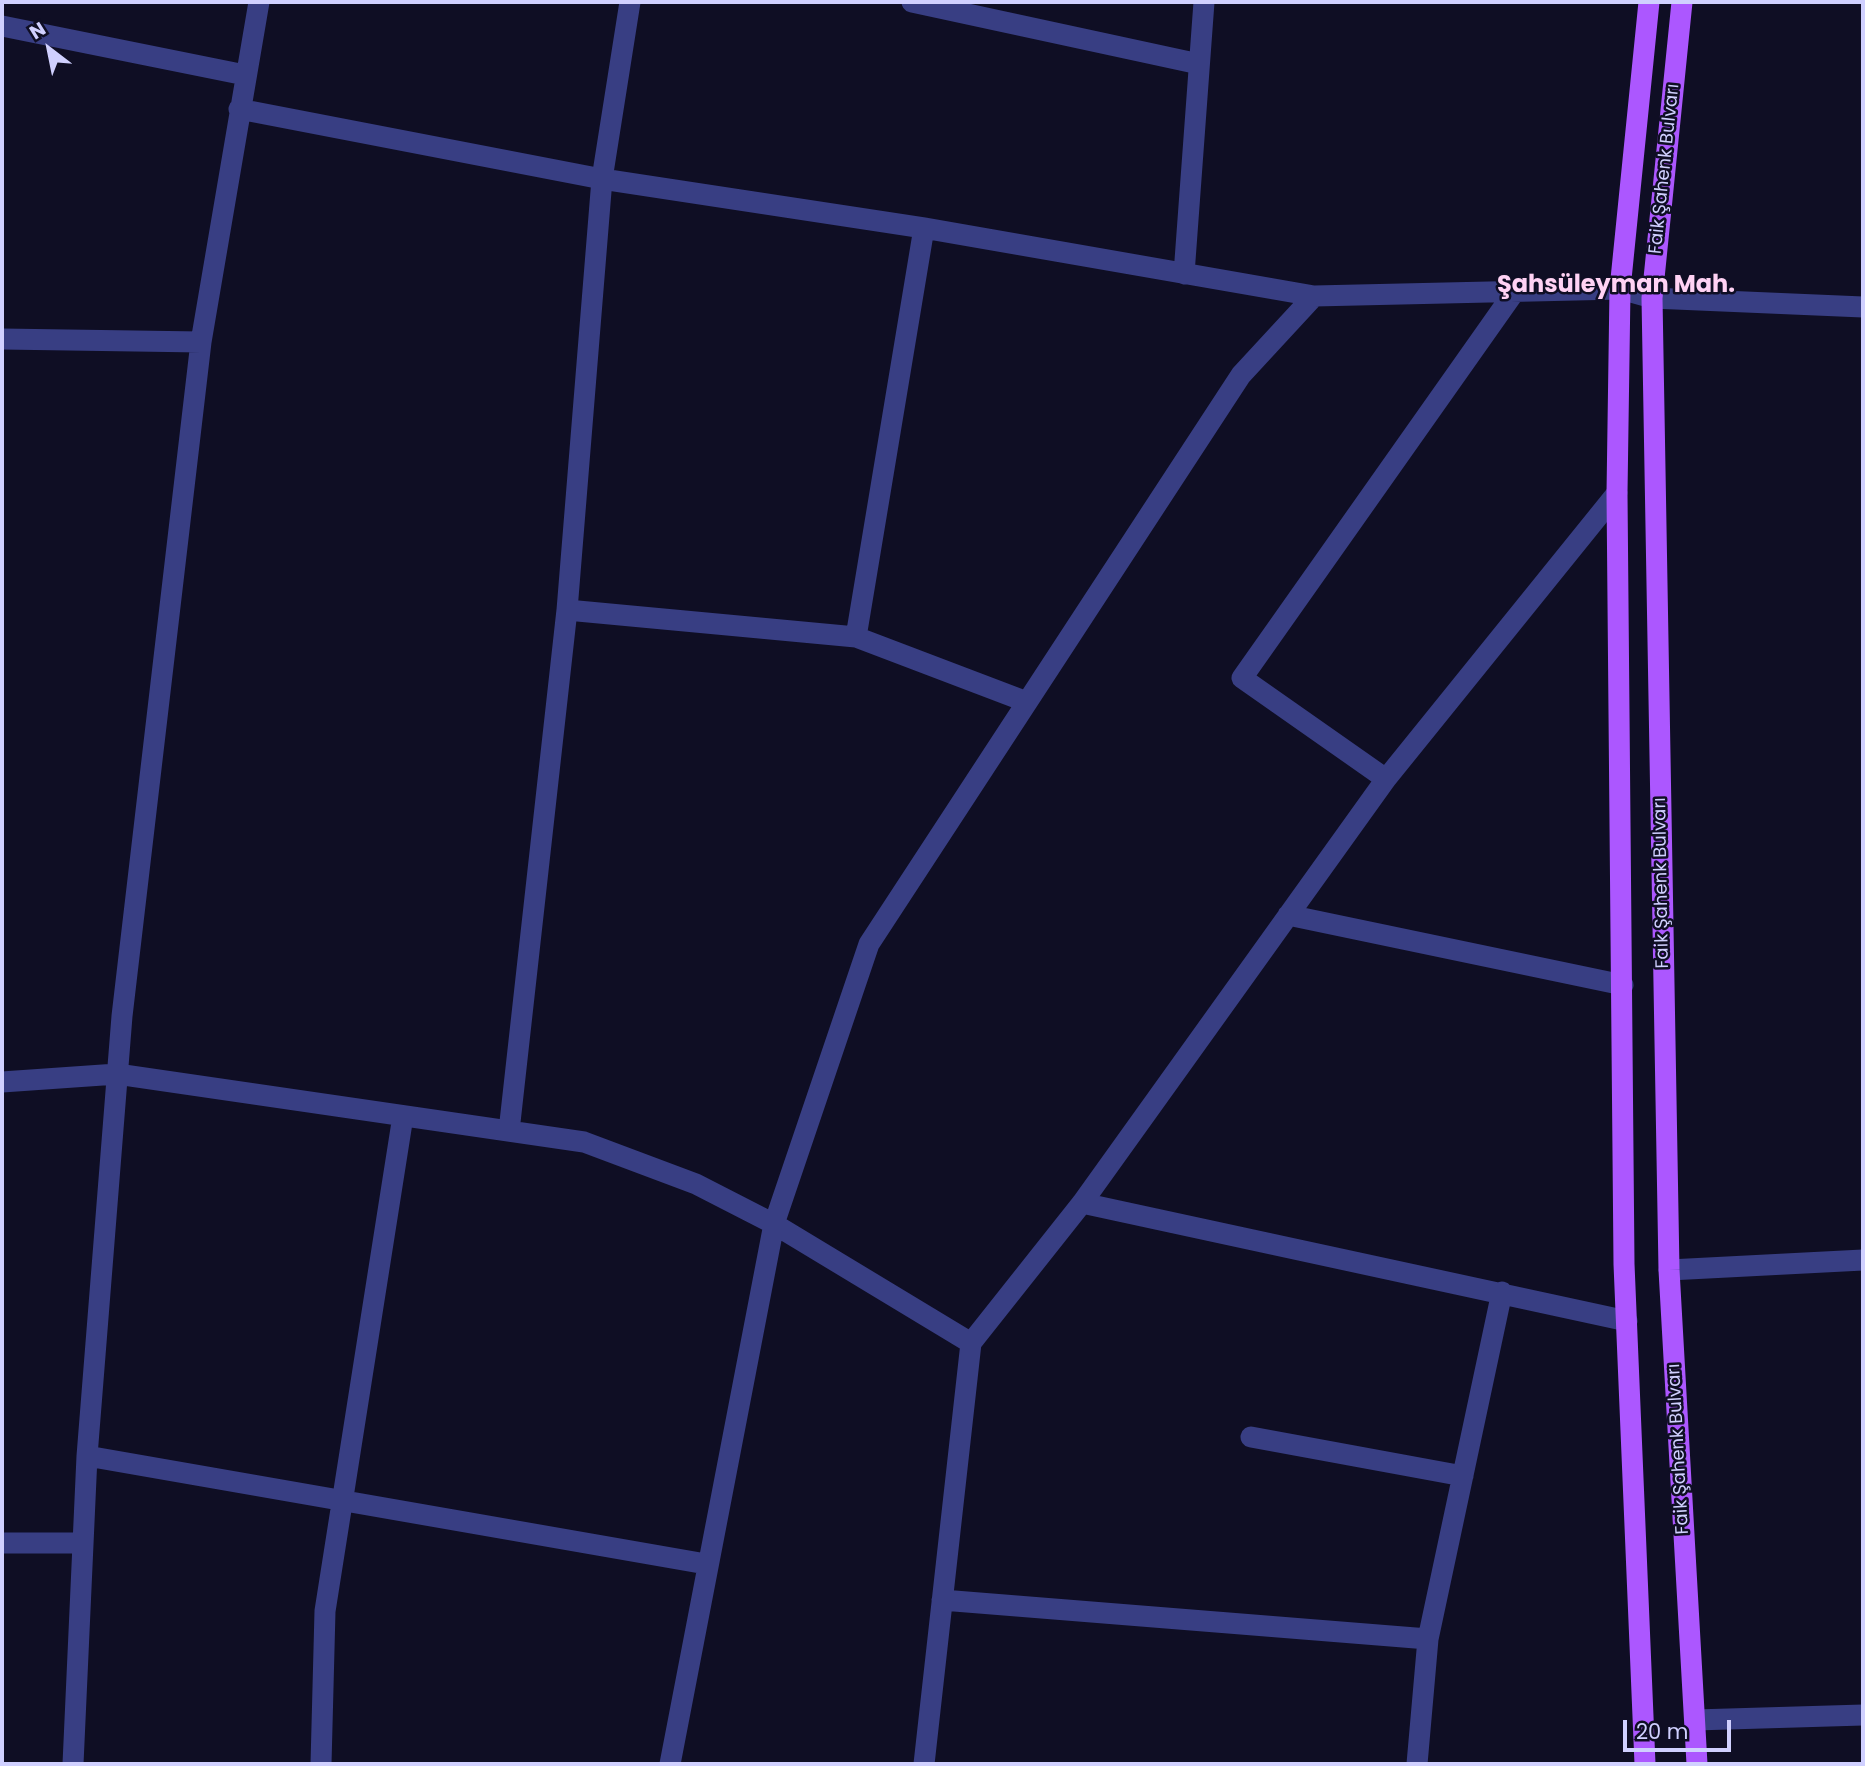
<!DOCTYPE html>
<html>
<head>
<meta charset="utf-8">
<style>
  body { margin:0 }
  #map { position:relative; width:1865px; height:1766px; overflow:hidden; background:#0f0e24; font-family:Poppins,sans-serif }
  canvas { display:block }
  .frame { position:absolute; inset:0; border:4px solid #d0d0ff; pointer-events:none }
  .north { position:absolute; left:14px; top:14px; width:70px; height:70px; -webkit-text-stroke:5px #0f0e24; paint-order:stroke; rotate:328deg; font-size:19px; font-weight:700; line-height:28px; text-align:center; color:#d0d0ff }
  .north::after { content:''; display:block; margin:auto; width:24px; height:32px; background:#d0d0ff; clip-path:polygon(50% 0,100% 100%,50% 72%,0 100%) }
  .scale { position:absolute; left:1623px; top:1720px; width:108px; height:32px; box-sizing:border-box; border:4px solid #d0d0ff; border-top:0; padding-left:9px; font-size:21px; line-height:24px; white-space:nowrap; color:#d0d0ff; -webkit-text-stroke:5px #0f0e24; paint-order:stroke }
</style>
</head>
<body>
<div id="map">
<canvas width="1865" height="1766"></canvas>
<div class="frame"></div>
<div class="north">N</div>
<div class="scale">20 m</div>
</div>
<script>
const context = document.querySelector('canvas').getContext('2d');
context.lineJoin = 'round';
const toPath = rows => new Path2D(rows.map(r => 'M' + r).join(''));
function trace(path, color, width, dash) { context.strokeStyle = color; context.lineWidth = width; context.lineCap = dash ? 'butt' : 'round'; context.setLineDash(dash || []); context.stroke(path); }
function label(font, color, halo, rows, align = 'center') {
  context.font = font + ' Poppins,sans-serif'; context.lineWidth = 5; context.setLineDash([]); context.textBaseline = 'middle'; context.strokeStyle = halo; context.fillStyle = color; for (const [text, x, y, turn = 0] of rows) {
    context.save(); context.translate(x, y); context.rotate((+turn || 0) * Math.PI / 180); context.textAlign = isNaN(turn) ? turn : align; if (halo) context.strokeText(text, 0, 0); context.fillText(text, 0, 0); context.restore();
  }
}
const minor = toPath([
  [630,2,602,179,567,610,856,637],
  [912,2,1199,64],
  [2,26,245,75],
  [239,109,602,179,924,228,1314,296,1620,289,1652,298,1863,307],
  [924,228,856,637,1027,702],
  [1184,274,1204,2],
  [2,339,201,342],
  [1386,779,1242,678,1515,291],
  [1288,915,1623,985],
  [2,1082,117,1074,584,1142,696,1184,774,1224,971,1343,1082,1203,1386,779,1617,493],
  [509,1131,567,610],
  [1082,1203,1627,1321],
  [1669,1270,1863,1260],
  [1251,1437,1463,1476],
  [87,1456,706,1564],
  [2,1543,83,1543],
  [942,1600,1428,1639,1502,1292],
  [1695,1720,1863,1715],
  [73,1764,87,1456,122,1016,201,342,259,2],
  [321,1764,325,1611,403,1116],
  [670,1764,774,1224,869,944,1241,375,1314,296],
  [924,1764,971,1343],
  [1417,1764,1428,1639]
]);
const major = toPath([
  [1682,2,1652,298,1669,1270,1697,1764],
  [1645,1764,1624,1264,1617,493,1620,289,1649,2]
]);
const streetNames = [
  ["Faik Şahenk Bulvarı",1665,169,-84],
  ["Faik Şahenk Bulvarı",1662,883,-91],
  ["Faik Şahenk Bulvarı",1679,1449,-93]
];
const districtNames = [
  ["Şahsüleyman Mah.",1616,286]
];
trace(minor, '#383e83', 21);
trace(major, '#ac57ff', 21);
label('18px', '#d0d0ff', '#0f0e24', streetNames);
label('bold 24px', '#ffd2f4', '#0f0e24', districtNames);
</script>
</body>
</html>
